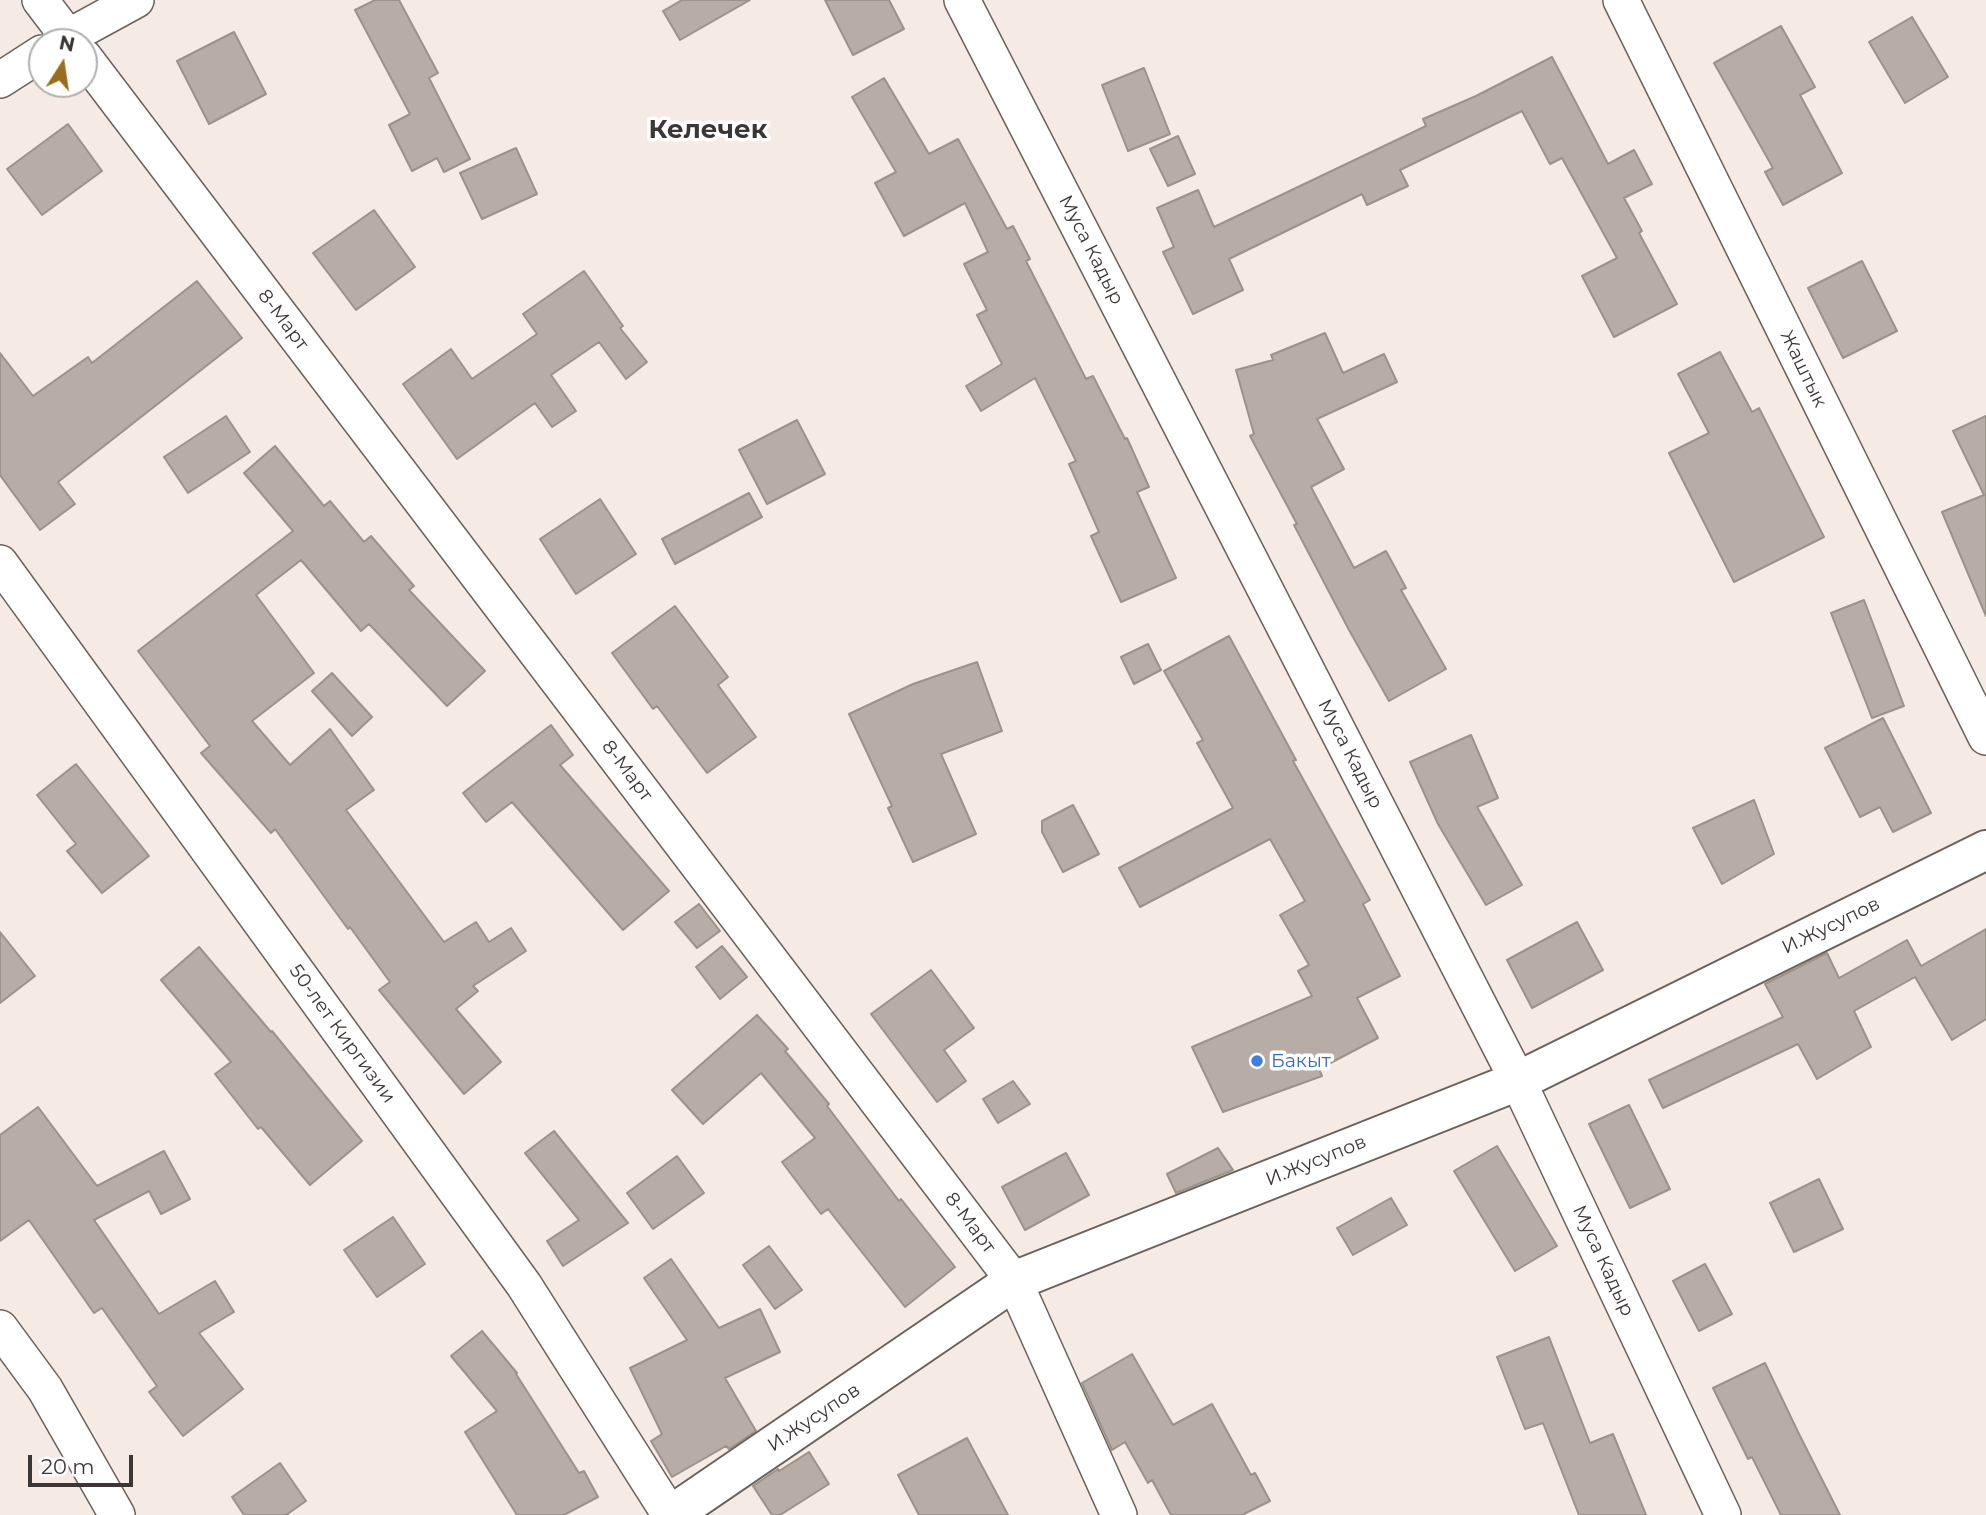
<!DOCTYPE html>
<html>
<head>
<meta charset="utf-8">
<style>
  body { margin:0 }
  #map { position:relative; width:1986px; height:1515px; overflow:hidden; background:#f6eae4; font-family:Montserrat,sans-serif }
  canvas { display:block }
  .north { position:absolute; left:28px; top:28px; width:70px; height:70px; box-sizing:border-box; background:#fff; border:2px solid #b1afae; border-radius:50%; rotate:12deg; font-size:19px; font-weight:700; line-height:28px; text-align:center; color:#3c3735 }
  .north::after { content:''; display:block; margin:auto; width:24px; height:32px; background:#996d1c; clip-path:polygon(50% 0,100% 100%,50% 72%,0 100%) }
  .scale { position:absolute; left:28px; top:1455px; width:105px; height:32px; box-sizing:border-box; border:4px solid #3c3735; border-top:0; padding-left:9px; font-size:21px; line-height:24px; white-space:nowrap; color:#3c3735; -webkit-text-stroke:5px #fff; paint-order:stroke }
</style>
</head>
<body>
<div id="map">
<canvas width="1986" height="1515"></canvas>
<div class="north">N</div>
<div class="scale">20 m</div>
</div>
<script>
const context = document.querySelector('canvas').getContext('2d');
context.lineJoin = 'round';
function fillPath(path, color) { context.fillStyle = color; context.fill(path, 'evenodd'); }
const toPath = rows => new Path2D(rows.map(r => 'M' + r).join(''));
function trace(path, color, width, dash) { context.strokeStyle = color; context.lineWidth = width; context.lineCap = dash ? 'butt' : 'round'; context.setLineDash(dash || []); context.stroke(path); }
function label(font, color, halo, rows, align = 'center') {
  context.font = font + ' Montserrat,sans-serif'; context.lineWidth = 7; context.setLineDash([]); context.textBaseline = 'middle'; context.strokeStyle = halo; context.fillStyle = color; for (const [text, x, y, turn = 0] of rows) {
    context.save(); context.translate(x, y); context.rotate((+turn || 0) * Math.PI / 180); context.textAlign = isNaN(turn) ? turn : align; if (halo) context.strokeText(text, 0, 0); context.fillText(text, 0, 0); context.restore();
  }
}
const building = toPath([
  [375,0,399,0,438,73,429,78,470,159,444,172,437,158,412,171,389,125,410,114,355,10,375,0],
  [682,0,750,0,680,40,663,11,682,0],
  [825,0,889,0,904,29,853,55,825,0],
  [1912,17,1948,77,1905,103,1869,42,1912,17],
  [1781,26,1815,87,1800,95,1842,173,1783,205,1765,172,1773,168,1714,63,1781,26],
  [234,32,266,94,209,124,177,61,234,32],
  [1552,57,1608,164,1634,150,1652,184,1624,198,1642,231,1639,233,1677,304,1614,337,1582,276,1617,258,1562,158,1550,164,1522,111,1400,170,1408,186,1367,205,1362,194,1229,259,1243,290,1193,314,1163,252,1174,247,1157,208,1198,190,1214,227,1426,126,1423,119,1476,96,1552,57],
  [1144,68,1170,134,1128,151,1102,85,1144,68],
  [884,78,929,154,958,139,1007,229,1013,226,1030,259,1026,261,1086,379,1093,376,1125,439,1127,438,1149,487,1137,492,1176,578,1121,602,1091,536,1099,532,1069,464,1076,461,1035,378,981,411,966,386,1002,364,977,315,987,310,964,264,988,252,965,203,904,236,875,183,896,172,852,97,884,78],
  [68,124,102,171,42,215,7,169,68,124],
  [1178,136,1195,174,1168,186,1150,149,1178,136],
  [516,148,537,194,482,219,460,173,516,148],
  [374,210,415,267,356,310,313,253,374,210],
  [1862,261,1897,331,1843,358,1808,288,1862,261],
  [584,271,623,326,620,328,647,362,626,379,599,342,551,375,576,411,552,427,535,403,457,459,403,384,451,349,472,379,537,334,523,314,584,271],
  [197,281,242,338,58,482,75,504,40,530,0,475,0,353,33,396,88,357,92,363,197,281],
  [1325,333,1343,373,1384,354,1397,382,1317,419,1344,469,1311,487,1354,568,1386,551,1406,588,1401,590,1446,669,1389,701,1349,630,1294,525,1297,524,1250,436,1254,434,1236,370,1273,360,1271,355,1325,333],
  [1720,352,1752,412,1759,408,1824,537,1734,582,1669,453,1709,433,1678,374,1720,352],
  [226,416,250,452,188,493,164,457,226,416],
  [1986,416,1986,616,1942,512,1984,495,1953,431,1986,416],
  [797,420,825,474,767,504,739,450,797,420],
  [275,446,324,506,330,501,364,542,371,536,414,586,409,590,485,671,447,706,369,624,361,631,301,560,256,595,314,673,252,721,290,765,330,729,374,790,346,810,444,942,476,922,489,942,511,928,526,951,473,986,478,991,456,1009,501,1062,464,1094,379,990,390,982,350,927,348,929,275,829,271,833,201,753,210,746,138,651,293,531,244,473,275,446],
  [749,493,762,517,675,564,662,539,749,493],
  [600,499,636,554,576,594,540,539,600,499],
  [1864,600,1904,706,1872,718,1831,613,1864,600],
  [675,606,728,677,718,685,756,737,707,773,657,706,653,709,612,653,675,606],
  [1229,636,1296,760,1293,761,1370,900,1363,904,1400,976,1357,998,1378,1038,1319,1069,1322,1076,1223,1112,1192,1047,1312,996,1298,971,1309,965,1280,915,1305,901,1270,839,1140,907,1119,868,1233,808,1197,743,1203,740,1164,671,1229,636],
  [1148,644,1161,670,1134,684,1121,657,1148,644],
  [977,662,1002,731,941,754,976,834,913,862,888,808,892,806,849,714,913,684,977,662],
  [332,673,372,717,352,736,312,691,332,673],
  [1883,718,1931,813,1893,832,1880,807,1860,817,1825,748,1883,718],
  [551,725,573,755,560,765,669,891,623,930,512,802,486,822,463,793,551,725],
  [1471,735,1498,798,1477,807,1522,885,1486,905,1438,824,1410,762,1471,735],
  [76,764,149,856,102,893,67,851,76,844,37,795,76,764],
  [1754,800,1774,854,1722,884,1693,828,1754,800],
  [1073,805,1099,854,1063,872,1042,832,1042,821,1073,805],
  [699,904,720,931,697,948,675,922,699,904],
  [1577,922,1603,970,1532,1008,1507,960,1577,922],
  [1986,929,1986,1019,1952,1040,1915,977,1854,1011,1871,1047,1817,1079,1798,1044,1663,1108,1649,1080,1783,1017,1765,984,1827,953,1839,978,1907,940,1921,966,1986,929],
  [0,932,35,976,0,1003,0,932],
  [722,946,747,977,720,999,696,967,722,946],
  [199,947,271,1032,272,1031,362,1141,310,1185,261,1127,258,1129,215,1074,231,1062,161,980,199,947],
  [931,970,974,1028,944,1050,966,1081,937,1102,871,1014,931,970],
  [757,1015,788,1049,785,1051,829,1104,827,1106,899,1201,901,1199,955,1267,905,1307,828,1209,821,1214,782,1162,815,1138,761,1073,703,1124,672,1090,757,1015],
  [1013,1081,1030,1104,998,1123,983,1099,1013,1081],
  [1629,1105,1670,1189,1630,1208,1589,1124,1629,1105],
  [38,1107,97,1186,164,1151,190,1199,161,1214,149,1191,94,1220,159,1314,215,1281,234,1312,199,1333,243,1389,183,1436,149,1392,157,1386,102,1308,94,1313,29,1220,0,1241,0,1135,38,1107],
  [554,1131,628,1223,563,1266,547,1241,579,1220,525,1153,554,1131],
  [1497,1146,1557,1246,1515,1271,1454,1171,1497,1146],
  [1218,1148,1233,1170,1176,1193,1167,1174,1218,1148],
  [1066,1153,1089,1195,1025,1230,1002,1187,1066,1153],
  [677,1156,704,1193,653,1229,627,1193,677,1156],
  [1819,1179,1843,1229,1794,1252,1770,1203,1819,1179],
  [1391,1198,1407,1225,1353,1255,1337,1228,1391,1198],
  [393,1217,425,1264,377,1297,344,1250,393,1217],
  [769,1246,802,1290,775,1309,743,1265,769,1246],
  [671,1259,719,1328,760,1309,780,1352,725,1378,756,1431,729,1449,726,1446,672,1477,651,1441,662,1434,630,1368,687,1340,644,1278,671,1259],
  [1705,1264,1732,1314,1699,1331,1673,1281,1705,1264],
  [482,1331,517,1373,516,1374,579,1473,584,1471,598,1497,564,1515,517,1515,465,1432,497,1411,451,1356,482,1331],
  [1549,1337,1590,1443,1613,1434,1646,1515,1579,1515,1543,1423,1525,1429,1497,1357,1549,1337],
  [1132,1354,1173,1425,1212,1404,1251,1475,1255,1473,1270,1501,1242,1515,1171,1515,1152,1480,1148,1483,1125,1442,1112,1450,1082,1383,1132,1354],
  [1765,1363,1799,1434,1840,1515,1781,1515,1752,1457,1748,1459,1713,1388,1765,1363],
  [967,1438,1008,1515,919,1515,898,1475,967,1438],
  [809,1452,829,1484,780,1515,772,1515,753,1486,778,1469,779,1471,809,1452],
  [280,1463,306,1501,286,1515,244,1515,232,1497,280,1463]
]);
const minor = toPath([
  [40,0,72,42],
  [962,0,1518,1081,1723,1515],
  [1621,0,1986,737],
  [59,42,136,0],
  [84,57,1014,1281,1119,1515],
  [0,80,42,53],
  [0,563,524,1285,670,1515],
  [0,1328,45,1389,117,1515]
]);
const tertiary = toPath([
  [671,1515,1014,1281,1518,1081,1986,850]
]);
const markers = [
  [1257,1061,7,"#3f7fe0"]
];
const streetNames = [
  ["Муса Кадыр",1091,250,63],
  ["8-Март",283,320,53],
  ["Жаштык",1803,369,64],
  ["Муса Кадыр",1350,754,63],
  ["8-Март",627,771,53],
  ["И.Жусупов",1831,926,-26],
  ["50-лет Киргизии",342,1034,54],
  ["И.Жусупов",1316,1161,-22],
  ["8-Март",970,1223,53],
  ["Муса Кадыр",1603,1261,65],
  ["И.Жусупов",814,1418,-34]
];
const shopNames = [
  ["Бакыт",1271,1061]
];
const districtNames = [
  ["Келечек",708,130]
];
fillPath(building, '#b7ada6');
trace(building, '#9b928a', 2);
trace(minor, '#6a615b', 38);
trace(tertiary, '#6a615b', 42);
trace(minor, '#fff', 35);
trace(tertiary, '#fff', 38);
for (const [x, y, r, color] of markers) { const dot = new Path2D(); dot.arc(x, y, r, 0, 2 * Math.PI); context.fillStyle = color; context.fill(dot); trace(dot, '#fff', 2.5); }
label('19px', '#3c3735', '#fff', streetNames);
label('19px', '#366cbe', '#fff', shopNames, 'left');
label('bold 26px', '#3c3735', '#fff', districtNames);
</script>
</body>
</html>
